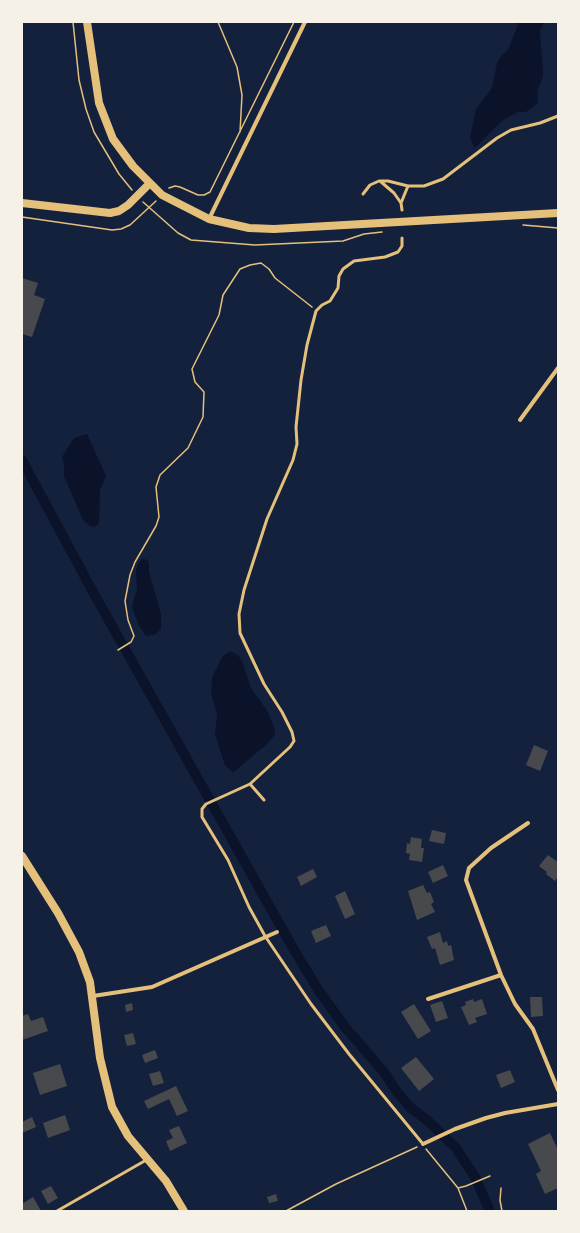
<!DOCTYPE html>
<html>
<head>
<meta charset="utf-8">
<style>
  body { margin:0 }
  #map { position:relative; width:580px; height:1233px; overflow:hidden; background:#14213d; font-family:"Fira Sans Condensed",sans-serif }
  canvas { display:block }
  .frame { position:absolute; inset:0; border:23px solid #f6f1e7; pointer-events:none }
</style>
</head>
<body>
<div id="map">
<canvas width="580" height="1233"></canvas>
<div class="frame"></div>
</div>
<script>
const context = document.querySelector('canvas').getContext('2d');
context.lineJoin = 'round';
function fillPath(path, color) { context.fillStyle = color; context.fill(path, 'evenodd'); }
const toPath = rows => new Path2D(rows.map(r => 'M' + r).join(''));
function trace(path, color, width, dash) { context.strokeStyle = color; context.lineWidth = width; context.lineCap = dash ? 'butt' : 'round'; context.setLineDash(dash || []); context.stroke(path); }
const water = toPath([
  [519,22,544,22,540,31,543,73,542,80,537,91,538,103,526,112,518,112,502,121,475,148,470,138,476,109,492,88,497,63,502,55,508,50],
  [87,434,106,476,100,490,99,523,95,527,90,526,83,520,64,476,64,464,62,457,74,438],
  [143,559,148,560,149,564,149,572,161,614,161,629,155,635,146,636,138,624,132,606,137,589,136,570,139,562],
  [230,651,238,655,242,661,251,688,268,712,275,730,274,736,267,744,235,771,232,772,225,765,215,735,217,715,211,693,212,677,217,667,223,656]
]);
const canal = toPath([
  [22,460,93,592,293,948,319,991,345,1027,384,1072,397,1092,411,1108,428,1121,456,1148,475,1177,490,1211]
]);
const building = toPath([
  [22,278,38,283,34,295,45,299,32,337,22,334],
  [534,745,548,751,540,771,526,765],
  [432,830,446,833,444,844,429,841],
  [411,837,422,839,421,848,424,848,422,862,409,860,410,854,406,853,407,843,410,844],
  [548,855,558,862,558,879,557,878,555,881,546,874,547,872,539,866],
  [443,865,448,876,433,883,428,872],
  [313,869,317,877,301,886,297,877],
  [423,885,427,893,430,892,434,902,431,904,435,912,417,920,408,891],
  [345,891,355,914,345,919,335,896],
  [326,925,331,936,316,943,311,931],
  [440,932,443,943,447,941,448,946,451,945,454,960,440,965,435,948,432,949,427,937],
  [530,997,542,997,543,1016,531,1017],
  [473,999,474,1002,482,999,487,1014,475,1018,477,1022,469,1025,461,1007,466,1005,465,1002],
  [442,1001,448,1018,436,1022,430,1005],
  [132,1003,133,1010,126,1012,125,1005],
  [414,1004,431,1031,418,1039,401,1012],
  [28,1014,31,1021,43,1017,48,1031,22,1040,22,1016],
  [133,1033,136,1044,127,1046,124,1035],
  [155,1050,158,1058,145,1063,142,1055],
  [416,1057,434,1079,419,1091,401,1068],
  [60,1064,67,1086,40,1095,33,1073],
  [510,1070,515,1082,501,1088,496,1075],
  [160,1071,164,1083,153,1086,149,1074],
  [176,1086,188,1111,177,1116,169,1099,148,1109,144,1101],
  [65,1115,70,1130,48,1138,43,1123],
  [32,1117,36,1127,22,1133,22,1122],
  [179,1126,187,1143,170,1151,166,1141,173,1138,169,1130],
  [550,1133,558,1150,558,1188,545,1194,536,1174,541,1171,528,1144],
  [51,1186,58,1198,48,1204,41,1191],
  [276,1194,278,1201,269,1203,267,1197],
  [33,1197,41,1211,22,1211,22,1204]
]);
const path = toPath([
  [73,22,79,80,86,109,94,132,119,174,132,190],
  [218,22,237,67,242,95,240,132],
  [169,188,175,186,180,187,198,195,204,195,210,192,294,22],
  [143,202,178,233,191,240,255,245,343,241,364,234,382,232],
  [22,217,112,230,121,229,130,225,156,201],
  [523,225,558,228],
  [118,650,131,642,134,636,128,620,125,601,130,575,135,562,156,526,159,517,156,487,160,475,188,448,203,417,204,392,195,382,192,369,219,315,223,295,240,269,250,265,261,263,269,269,275,278,312,307],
  [426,1149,458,1188,466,1186,490,1176],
  [458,1188,467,1211],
  [501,1188,500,1200,502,1211],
  [286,1211,336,1184,417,1147]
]);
const service = toPath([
  [380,181,394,193,401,203,402,210],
  [363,194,370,185,379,181,388,181,408,186,424,186,443,179,497,138,511,130,540,123,558,116],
  [401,203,408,186],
  [402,238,402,246,398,252,385,257,354,261,343,269,339,276,338,288,330,301,322,305,316,311,307,345,301,380,296,427,297,444,293,460,267,519,244,590,239,614,240,633,264,684,282,712,292,732,294,741,290,747,250,784,206,804,202,809,202,817,228,860,249,907,265,936,311,1004,349,1054,423,1144],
  [250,784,264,800],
  [57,1211,148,1159]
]);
const minor = toPath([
  [209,219,305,22],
  [520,420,558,368],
  [528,823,491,848,469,868,466,880,501,975,515,1004,533,1029,558,1090],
  [93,996,152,987,277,932],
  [428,999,501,975],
  [423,1144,455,1129,486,1118,505,1113,558,1104]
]);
const secondary = toPath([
  [87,22,99,103,113,139,133,166,162,195,209,219,249,228,274,229,558,213],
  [22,203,110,213,119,211,128,205,149,184],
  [22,856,58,913,79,952,90,982,100,1058,112,1107,128,1136,166,1181,184,1211]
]);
fillPath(water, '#0b132b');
trace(canal, '#0b132b', 10);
fillPath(building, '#48494c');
trace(path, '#e5c07b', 1.5);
trace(service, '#e5c07b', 3);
trace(minor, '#e5c07b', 4);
trace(secondary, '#e5c07b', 8);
</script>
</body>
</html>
